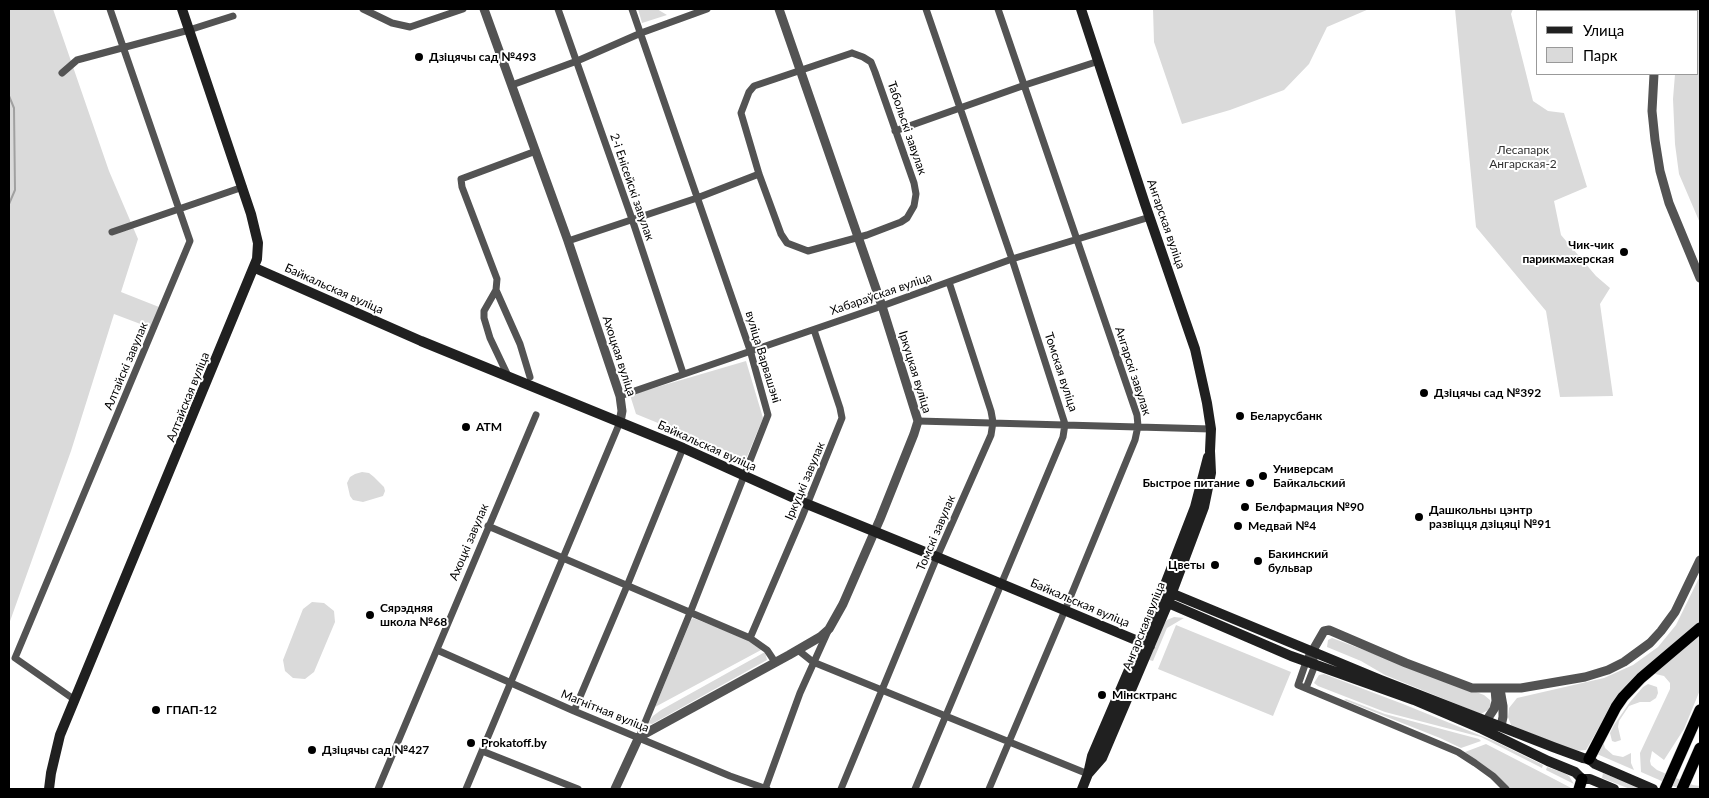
<!DOCTYPE html>
<html>
<head>
<meta charset="utf-8">
<style>
  body { margin:0 }
  #map { position:relative; width:1709px; height:798px; overflow:hidden; background:#fff; font-family:Lato,sans-serif }
  canvas { display:block }
  .frame { position:absolute; inset:0; border:10px solid #000; pointer-events:none }
  .legend { position:absolute; left:1536px; top:10px; width:162px; height:65px; box-sizing:border-box; background:#fff; border:1px solid #999; margin:0; padding:6px 9px; list-style:none; font-size:15px; color:#000 }
  .legend li { display:flex; align-items:center; gap:10px; height:25px }
  .legend b { width:25px; border:1px solid #999 }
</style>
</head>
<body>
<div id="map">
<canvas width="1709" height="798"></canvas>
<div class="frame"></div>
<ul class="legend">
<li><b style="height:6px;background:#202020"></b>Улица</li>
<li><b style="height:14px;background:#dadada"></b>Парк</li>
</ul>
</div>
<script>
const context = document.querySelector('canvas').getContext('2d');
context.lineJoin = 'round';
function fillPath(path, color) { context.fillStyle = color; context.fill(path, 'evenodd'); }
const toPath = rows => new Path2D(rows.map(r => 'M' + r).join(''));
function trace(path, color, width, dash) { context.strokeStyle = color; context.lineWidth = width; context.lineCap = dash ? 'butt' : 'round'; context.setLineDash(dash || []); context.stroke(path); }
function label(font, color, halo, rows, align = 'center') {
  context.font = font + ' Lato,sans-serif'; context.lineWidth = 4; context.setLineDash([]); context.textBaseline = 'middle'; context.strokeStyle = halo; context.fillStyle = color; for (const [text, x, y, turn = 0] of rows) {
    context.save(); context.translate(x, y); context.rotate((+turn || 0) * Math.PI / 180); context.textAlign = isNaN(turn) ? turn : align; if (halo) context.strokeText(text, 0, 0); context.fillText(text, 0, 0); context.restore();
  }
}
const green = toPath([
  [9,9,53,9,109,171,138,239,121,292,159,307,151,328,114,314,71,451,9,624],
  [638,9,657,9,667,15,642,23],
  [1153,9,1369,9,1327,27,1309,64,1284,90,1230,110,1182,124,1154,42],
  [1455,9,1513,9,1511,14,1533,101,1548,111,1564,113,1587,187,1554,201,1561,235,1596,276,1610,288,1600,304,1613,396,1560,397,1546,311,1476,227],
  [1679,9,1700,9,1700,223,1679,174,1675,144,1673,99,1675,74,1698,74,1698,11,1679,11],
  [746,361,763,418,746,459,636,414,630,395],
  [362,472,369,473,374,477,384,487,385,491,383,496,363,502,353,500,350,496,347,483,350,477,355,474],
  [1700,576,1700,626,1612,705,1586,750,1574,751,1511,725,1508,717,1509,708,1517,698,1604,678,1633,665,1658,647,1676,625],
  [312,602,324,603,334,611,335,622,314,672,305,679,293,678,285,671,283,660,303,609],
  [1174,617,1184,618,1167,628,1153,661,1149,660,1163,625,1167,620],
  [693,618,749,640,761,648,761,650,655,707,691,620],
  [1176,625,1291,672,1273,716,1158,669],
  [1700,634,1700,690,1684,729,1664,760,1652,751,1650,761,1651,765,1657,770,1693,785,1700,786,1700,789,1680,789,1641,772,1640,753,1670,689,1670,683,1664,676,1651,673],
  [1332,638,1484,695,1490,700,1491,706,1488,710,1481,714,1385,675,1361,661,1327,647,1328,640],
  [765,652,767,660,652,724,648,723,653,716,661,710],
  [1324,674,1403,704,1494,741,1543,765,1542,768,1481,737,1385,712,1318,686,1314,683,1319,675],
  [1648,684,1657,687,1658,693,1656,698,1650,702,1640,702,1629,706,1619,721,1618,727,1621,740,1615,742,1612,741,1610,733,1614,725,1630,702,1643,687],
  [1346,699,1385,714,1479,739,1481,741,1461,748,1440,738,1344,700],
  [1603,741,1605,748,1613,755,1623,757,1631,753,1631,763,1634,770,1597,754],
  [1486,744,1554,779,1573,789,1510,789,1489,769,1465,752],
  [1547,767,1564,773,1569,776,1574,784,1546,770],
  [1603,773,1643,789,1630,789,1602,778]
]);
const stream = toPath([
  [9,96,14,108,15,190,9,204]
]);
const minor = toPath([
  [363,9,392,23,410,27,463,9],
  [558,9,632,219,683,373],
  [632,9,750,350,768,415,690,613,639,737],
  [852,53,863,57,871,62,875,72,914,183,916,194,914,206,907,218,901,222,867,235,808,251,787,243,781,234,759,174,741,113,749,92,754,86,852,53],
  [62,73,77,60,189,30,233,16],
  [512,85,577,61,641,33,707,9],
  [895,131,1025,85,1099,61],
  [112,232,243,187],
  [568,241,697,198,759,174],
  [496,290,484,311,484,318,490,338,509,378],
  [530,377,520,344,496,290,497,279,462,187,461,179,536,151],
  [620,396,882,306,1012,259,1150,217],
  [918,421,1211,429],
  [488,526,750,638,767,650,775,662],
  [750,638,802,517,842,418,840,408,814,330],
  [437,650,574,711,730,776,767,789],
  [798,650,813,662,1088,774],
  [1306,662,1298,685,1458,752,1475,763,1493,776,1506,789],
  [1306,688,1315,665,1314,660],
  [75,700,15,658,190,241,110,9],
  [574,711,627,586,683,448],
  [482,751,578,789],
  [378,789,536,415],
  [466,789,620,422],
  [765,789,800,693,828,631],
  [841,789,937,557,991,435,993,422,991,411,949,282],
  [915,789,1063,437,1065,424,1012,259,926,9],
  [989,789,1065,610,1135,440,1138,426,1137,415,998,9]
]);
const tertiary = toPath([
  [484,9,568,241,620,396,622,411,620,422],
  [1659,11,1659,9],
  [1654,74,1652,111,1655,140,1660,171,1669,203,1700,278],
  [1309,657,1324,631,1329,630,1406,663,1472,688,1521,688,1585,677,1608,670,1624,662,1650,643,1661,631,1675,612,1700,560],
  [1486,721,1494,709,1496,701,1495,689],
  [1494,727,1501,726,1503,717,1503,706,1500,689],
  [615,789,639,737,789,655,820,637,829,629,843,604,880,519,914,434,918,421,882,306,779,9]
]);
const secondary = toPath([
  [1081,9,1145,204,1195,349,1207,403,1211,429,1210,451,1211,473,1204,507,1168,603,1102,758,1088,774],
  [255,268,421,341,683,448,807,504,937,557,1150,646],
  [1161,593,1171,593,1381,680,1553,747,1583,758,1589,759,1595,764,1653,789],
  [1165,598,1168,603,1291,656,1414,700,1482,729,1548,761,1575,772,1582,779,1590,779,1614,789],
  [49,789,51,773,60,735,257,259,258,243,251,214,182,9],
  [1082,789,1088,774,1092,756,1159,600,1195,507,1208,457]
]);
const trunk = toPath([
  [1589,759,1616,707,1623,697,1641,678,1700,628],
  [1579,789,1582,779],
  [1665,789,1700,710],
  [1682,789,1700,748]
]);
const markers = [
  [419,57,5,"#000"],
  [1624,252,5,"#000"],
  [1424,393,5,"#000"],
  [1240,416,5,"#000"],
  [466,427,5,"#000"],
  [1263,476,5,"#000"],
  [1250,483,5,"#000"],
  [1245,507,5,"#000"],
  [1419,517,5,"#000"],
  [1238,526,5,"#000"],
  [1258,561,5,"#000"],
  [1215,565,5,"#000"],
  [370,615,5,"#000"],
  [1102,695,5,"#000"],
  [156,710,5,"#000"],
  [471,743,5,"#000"],
  [312,750,5,"#000"]
];
const poiNames = [
  ["Дзіцячы сад №493",429,57],
  ["Чик-чик",1614,245,"right"],
  ["парикмахерская",1614,259,"right"],
  ["Дзіцячы сад №392",1434,393],
  ["Беларусбанк",1250,416],
  ["АТМ",476,427],
  ["Универсам",1273,469],
  ["Байкальский",1273,483],
  ["Быстрое питание",1240,483,"right"],
  ["Белфармация №90",1255,507],
  ["Дашкольны цэнтр",1429,510],
  ["развіцця дзіцяці №91",1429,524],
  ["Медвай №4",1248,526],
  ["Бакинский",1268,554],
  ["бульвар",1268,568],
  ["Цветы",1205,565,"right"],
  ["Сярэдняя",380,608],
  ["школа №68",380,622],
  ["Мінсктранс",1112,695],
  ["ГПАП-12",166,710],
  ["Prokatoff.by",481,743],
  ["Дзіцячы сад №427",322,750]
];
const streetNames = [
  ["Табольскі завулак",907,128,71],
  ["2-і Енісейскі завулак",632,187,71],
  ["Ангарская вуліца",1166,224,71],
  ["Байкальская вуліца",334,289,24],
  ["Хабараўская вуліца",881,294,-19],
  ["Ахоцкая вуліца",619,356,72],
  ["вуліца Варвашэні",763,357,73],
  ["Алтайскі завулак",126,366,-67],
  ["Ангарскі завулак",1133,371,72],
  ["Іркуцкая вуліца",915,372,73],
  ["Томская вуліца",1061,372,72],
  ["Алтайская вуліца",188,397,-68],
  ["Байкальская вуліца",707,446,24],
  ["Іркуцкі завулак",805,481,-67],
  ["Томскі завулак",936,533,-67],
  ["Ахоцкі завулак",469,542,-67],
  ["Байкальская вуліца",1080,603,23],
  ["Ангарская вуліца",1144,626,-68],
  ["Магнітная вуліца",605,711,22]
];
const parkNames = [
  ["Лесапарк",1523,150],
  ["Ангарская-2",1523,164]
];
fillPath(green, '#dadada');
trace(stream, '#a1a1a1', 2);
trace(trunk, '#dbdbdb', 12);
trace(minor, '#535353', 7);
trace(tertiary, '#535353', 9);
trace(secondary, '#202020', 10);
trace(trunk, '#000', 11);
for (const [x, y, r, color] of markers) { const dot = new Path2D(); dot.arc(x, y, r, 0, 2 * Math.PI); context.fillStyle = color; context.fill(dot); trace(dot, '#fff', 2); }
label('bold 12px', '#000', '#fff', poiNames, 'left');
label('12px', '#000', '#fff', streetNames);
label('12px', '#313131', '#fff', parkNames);
</script>
</body>
</html>
